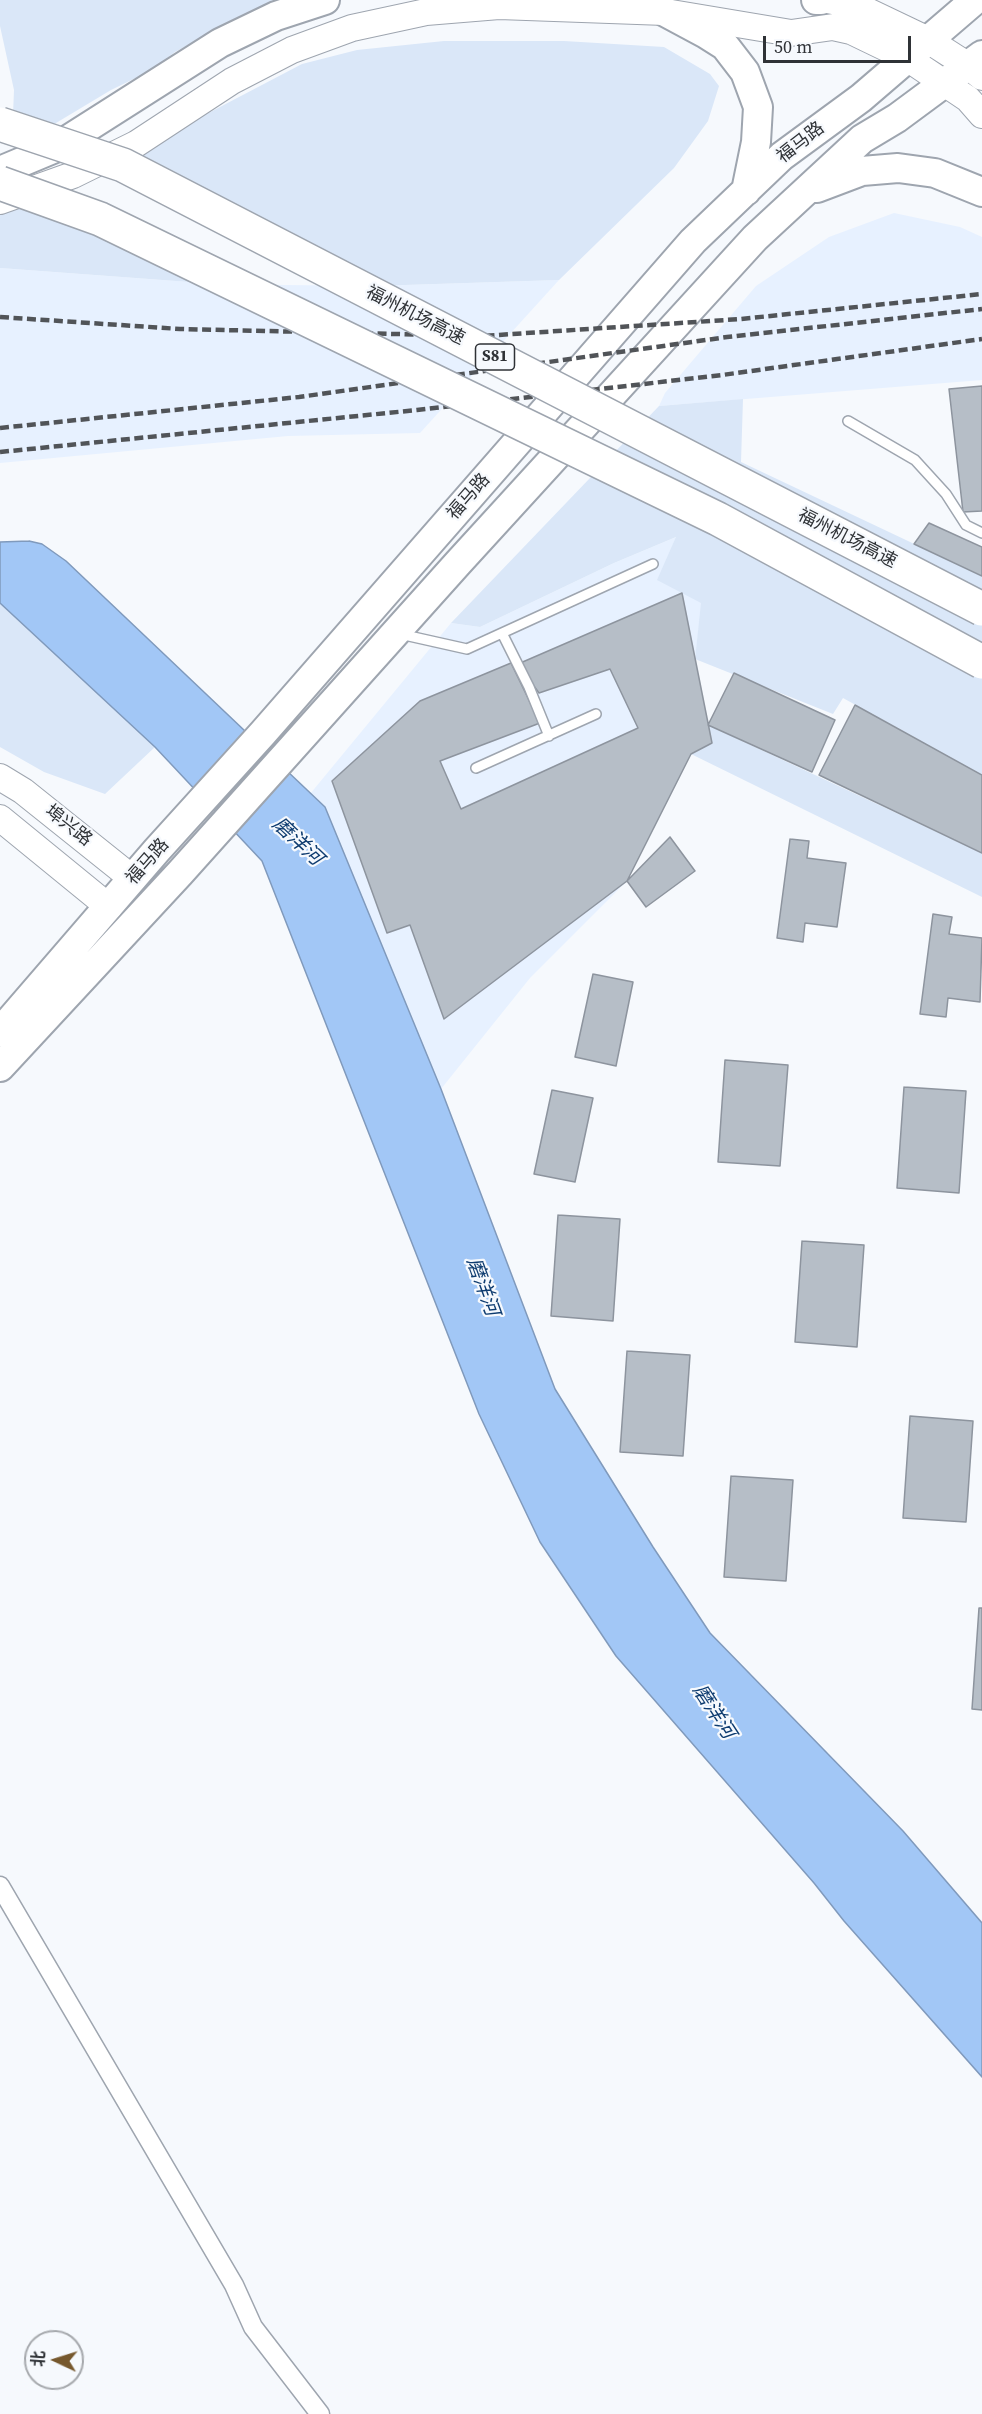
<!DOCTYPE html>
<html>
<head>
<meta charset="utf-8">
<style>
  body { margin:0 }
  #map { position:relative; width:982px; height:2414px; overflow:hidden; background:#f6f9fd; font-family:"Source Serif 4","Noto Sans SC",serif }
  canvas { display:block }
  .north { position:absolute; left:24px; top:2330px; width:60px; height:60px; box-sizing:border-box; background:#f6f9fd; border:2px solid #a6a9ad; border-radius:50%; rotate:274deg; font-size:16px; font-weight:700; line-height:24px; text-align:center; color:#2f3236 }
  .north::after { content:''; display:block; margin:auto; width:21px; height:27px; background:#76582d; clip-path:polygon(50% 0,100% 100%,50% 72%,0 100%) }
  .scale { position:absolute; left:763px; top:36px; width:148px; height:27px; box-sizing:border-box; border:3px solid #2f3236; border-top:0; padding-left:8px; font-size:18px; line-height:21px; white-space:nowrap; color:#2f3236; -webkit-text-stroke:4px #f6f9fd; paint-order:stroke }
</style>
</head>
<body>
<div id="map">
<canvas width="982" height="2414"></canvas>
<div class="north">北</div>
<div class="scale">50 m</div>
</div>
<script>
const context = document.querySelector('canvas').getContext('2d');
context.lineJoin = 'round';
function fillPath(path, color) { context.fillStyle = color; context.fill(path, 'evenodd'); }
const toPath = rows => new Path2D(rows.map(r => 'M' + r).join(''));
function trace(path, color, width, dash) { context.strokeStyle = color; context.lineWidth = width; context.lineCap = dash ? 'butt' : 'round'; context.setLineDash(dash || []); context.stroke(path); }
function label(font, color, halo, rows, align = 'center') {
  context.font = font + ' "Source Serif 4","Noto Sans SC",serif'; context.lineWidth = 4.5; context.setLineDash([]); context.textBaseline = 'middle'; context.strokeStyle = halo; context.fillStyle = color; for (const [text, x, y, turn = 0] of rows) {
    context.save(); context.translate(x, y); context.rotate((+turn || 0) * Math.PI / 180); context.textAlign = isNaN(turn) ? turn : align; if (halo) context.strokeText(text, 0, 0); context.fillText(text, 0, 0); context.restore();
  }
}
const built = toPath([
  [894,213,960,227,982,237,982,380,659,406,665,393,756,286,829,237],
  [0,268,203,283,285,285,374,286,559,280,420,433,288,436,0,463],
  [676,537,702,603,695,659,712,743,691,754,627,881,530,978,441,1089,325,807,310,794,451,623,480,627,614,563]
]);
const green = toPath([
  [0,0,289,0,234,20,175,52,152,70,111,90,56,123,12,140,14,90,0,26],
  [444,41,564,41,664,47,710,74,719,86,708,121,674,168,559,280,374,286,134,152,302,64,357,50],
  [23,200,203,283,0,268,0,209],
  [743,399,741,462,982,576,982,775,843,698,833,714,695,659,701,603,657,580,676,537,614,563,480,627,451,623,659,406],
  [0,603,155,747,105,794,44,772,0,747],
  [708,725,982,853,982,897,691,754]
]);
const water = toPath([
  [29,541,42,544,66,561,325,807,441,1089,555,1389,653,1547,710,1633,903,1831,982,1923,982,2077,844,1921,814,1883,616,1656,540,1542,479,1414,262,861,155,747,0,603,0,542,29,541]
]);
const building = toPath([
  [982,386,982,511,963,512,949,389,982,386],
  [929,523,982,547,982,576,914,544,929,523],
  [682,593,712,743,691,754,627,881,444,1019,410,925,387,933,332,781,420,701,511,663,540,723,440,761,461,809,638,728,610,669,539,693,518,664,682,593],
  [734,673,835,720,812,772,708,725,734,673],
  [855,705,982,775,982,853,819,775,855,705],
  [670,837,695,871,646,907,627,881,670,837],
  [790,839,809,841,807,858,846,863,837,927,805,923,803,942,777,938,790,839],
  [933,914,952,917,949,934,982,938,980,1002,948,998,946,1017,920,1014,933,914],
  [593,974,633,982,616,1066,575,1057,593,974],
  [725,1060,788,1065,780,1166,718,1162,725,1060],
  [904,1087,966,1091,959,1193,897,1188,904,1087],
  [552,1090,593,1098,575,1182,534,1174,552,1090],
  [558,1215,620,1219,613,1321,551,1316,558,1215],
  [802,1241,864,1245,857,1347,795,1342,802,1241],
  [627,1351,690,1355,683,1456,620,1452,627,1351],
  [910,1416,973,1421,966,1522,903,1518,910,1416],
  [731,1476,793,1480,786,1581,724,1577,731,1476],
  [979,1608,982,1608,982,1710,972,1709,979,1608]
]);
const lane = toPath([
  [848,421,915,460,946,494,966,525,982,533],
  [502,633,529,687,549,736],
  [400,634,467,649,653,564],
  [476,768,596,714]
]);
const street = toPath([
  [0,1886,234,2285,253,2327,320,2414]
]);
const secondary = toPath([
  [828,0,857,6,928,40,967,65,982,77],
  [0,201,73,175,136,144,232,81,292,50,352,28,426,12,499,6,665,12,791,33,833,27,851,31,907,58,968,99,982,115],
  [0,777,23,791,133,879],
  [0,818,109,907]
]);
const primary = toPath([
  [816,0,821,0],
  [665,12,706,34,725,46,745,72,758,107,756,142,746,191],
  [0,171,55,148,220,43,276,16,325,0],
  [817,188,862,171,898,168,935,173,982,192],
  [0,1032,157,850,263,733,693,241,782,156,861,98,975,0],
  [0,1067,180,873,458,563,755,238,862,139,897,118,982,55]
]);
const rail = toPath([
  [0,317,180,329,482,336,741,319,982,294],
  [0,428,299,397,727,337,982,309],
  [0,452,417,410,722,375,982,339]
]);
const highwayBridge = toPath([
  [0,124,123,165,982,609],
  [0,183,100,219,718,519,982,662]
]);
const shields = [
  [495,357,39]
];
const shieldNames = [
  ["S81",495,357]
];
const streetNames = [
  ["福马路",801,143,-38],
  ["福州机场高速",415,316,27],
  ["福马路",469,497,-49],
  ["福州机场高速",847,539,27],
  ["埠兴路",68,826,38],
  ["福马路",148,862,-49]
];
const waterNames = [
  ["磨洋河",297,842,43],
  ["磨洋河",482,1287,70],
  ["磨洋河",713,1712,57]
];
fillPath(built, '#e7f1ff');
fillPath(green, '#dae7f8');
fillPath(water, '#a2c7f6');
trace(water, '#809abc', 1.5);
fillPath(building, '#b6bec7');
trace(building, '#8d949e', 1.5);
trace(lane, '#9ea5af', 12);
trace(street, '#9ea5af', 21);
trace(secondary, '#9ea5af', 28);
trace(primary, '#9ea5af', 32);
trace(lane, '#fff', 9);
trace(street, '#fff', 18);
trace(secondary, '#fff', 26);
trace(primary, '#fff', 28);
trace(rail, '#515458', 4.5, [9, 4.5]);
trace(highwayBridge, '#9ea5af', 36, []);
trace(highwayBridge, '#fff', 33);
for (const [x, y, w] of shields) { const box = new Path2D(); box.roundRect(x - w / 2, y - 13, w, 26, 4.5); context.fillStyle = '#f6f9fd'; context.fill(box); trace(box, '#2f3236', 1.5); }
label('bold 16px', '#2f3236', null, shieldNames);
label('18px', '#2f3236', '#f6f9fd', streetNames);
label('italic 20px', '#0e3c70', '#f6f9fd', waterNames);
</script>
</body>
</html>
